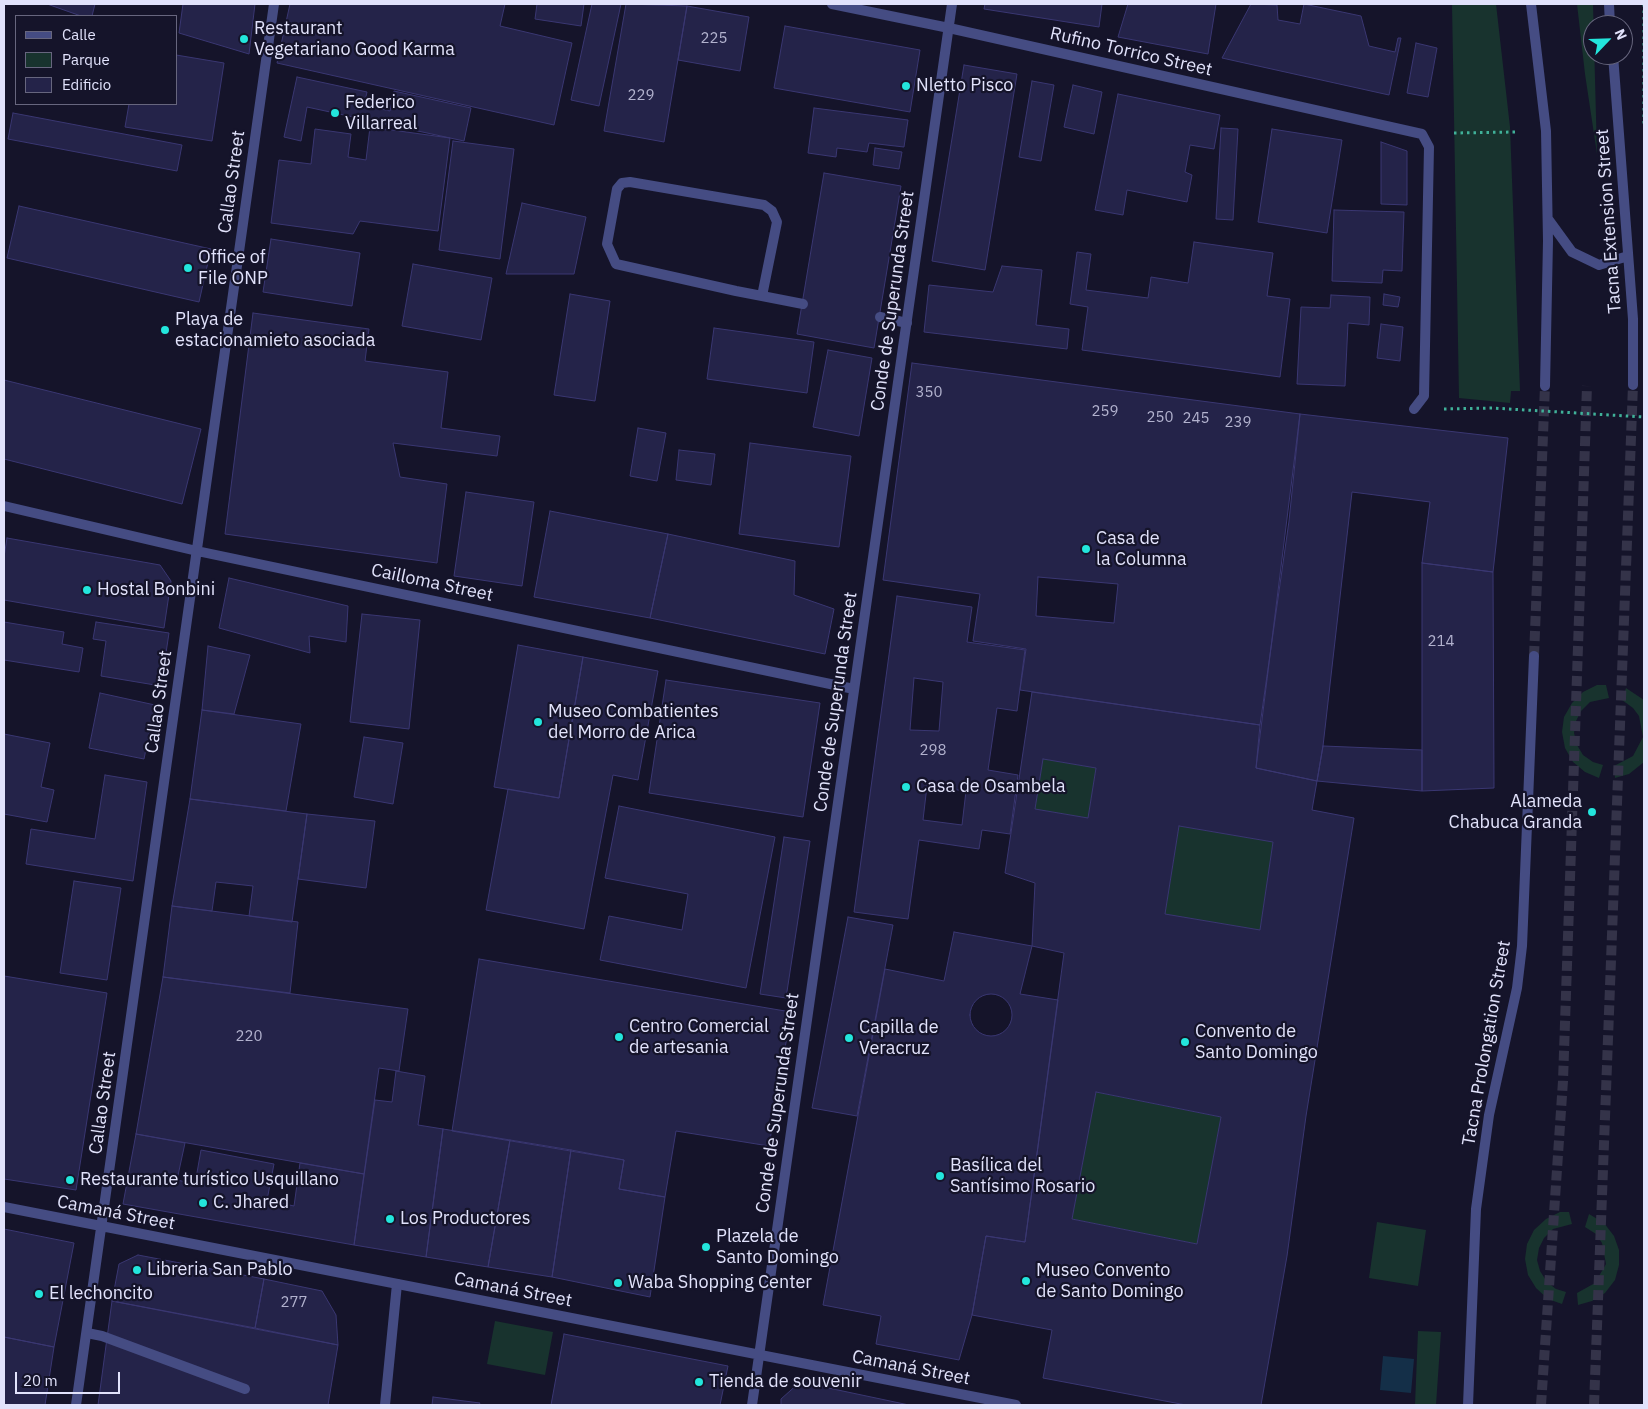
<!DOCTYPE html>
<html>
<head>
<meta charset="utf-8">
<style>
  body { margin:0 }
  #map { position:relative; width:1648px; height:1409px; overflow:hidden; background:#15142a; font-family:"IBM Plex Sans",sans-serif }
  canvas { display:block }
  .frame { position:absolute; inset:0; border:5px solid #e1e2fb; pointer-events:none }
  .legend { position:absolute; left:15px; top:15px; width:162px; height:90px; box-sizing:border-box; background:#15142a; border:1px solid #67667e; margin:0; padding:6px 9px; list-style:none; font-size:15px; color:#e1e2fb }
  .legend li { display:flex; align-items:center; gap:10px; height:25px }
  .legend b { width:25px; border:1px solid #67667e }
  .north { position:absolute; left:1583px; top:15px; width:50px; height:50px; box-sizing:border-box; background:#15142a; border:1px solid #67667e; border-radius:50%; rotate:66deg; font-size:14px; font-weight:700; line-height:20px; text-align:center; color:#e1e2fb }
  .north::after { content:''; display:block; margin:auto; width:18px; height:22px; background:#23e5dc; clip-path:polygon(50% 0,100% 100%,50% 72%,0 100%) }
  .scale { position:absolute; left:15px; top:1372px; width:105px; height:22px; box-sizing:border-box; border:2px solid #e1e2fb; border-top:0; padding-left:6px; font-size:15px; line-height:18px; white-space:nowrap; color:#e1e2fb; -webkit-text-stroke:4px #15142a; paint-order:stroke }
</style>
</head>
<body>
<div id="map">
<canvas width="1648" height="1409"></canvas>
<div class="frame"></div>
<ul class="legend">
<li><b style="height:6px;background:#454c83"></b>Calle</li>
<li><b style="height:14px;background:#18332e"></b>Parque</li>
<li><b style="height:14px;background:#242349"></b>Edificio</li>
</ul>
<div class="north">N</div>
<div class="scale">20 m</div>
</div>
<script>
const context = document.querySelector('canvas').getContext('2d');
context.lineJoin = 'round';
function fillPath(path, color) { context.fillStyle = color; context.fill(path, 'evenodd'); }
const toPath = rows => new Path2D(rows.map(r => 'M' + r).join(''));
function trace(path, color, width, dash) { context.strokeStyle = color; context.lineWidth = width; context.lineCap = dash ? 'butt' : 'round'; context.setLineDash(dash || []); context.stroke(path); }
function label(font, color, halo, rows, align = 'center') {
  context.font = font + ' "IBM Plex Sans",sans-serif'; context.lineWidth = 4.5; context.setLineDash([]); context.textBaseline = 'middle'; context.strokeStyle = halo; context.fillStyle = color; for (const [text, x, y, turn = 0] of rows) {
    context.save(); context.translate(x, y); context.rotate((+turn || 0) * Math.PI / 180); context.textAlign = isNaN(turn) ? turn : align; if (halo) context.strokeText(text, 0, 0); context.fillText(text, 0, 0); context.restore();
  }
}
const green = toPath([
  [1452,4,1496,4,1510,127,1520,391,1511,391,1510,403,1459,398],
  [1577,4,1593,4,1597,154,1585,74],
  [1597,685,1606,685,1609,698,1590,702,1581,711,1576,721,1574,733,1577,745,1583,755,1593,762,1603,765,1599,778,1585,772,1573,762,1565,748,1562,732,1564,717,1572,703,1583,692],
  [1626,688,1644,700,1644,762,1629,774,1615,778,1614,766,1633,756,1643,737,1639,716,1633,708,1622,700],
  [1043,759,1096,768,1088,818,1035,809],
  [1179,826,1273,842,1260,930,1165,914],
  [1096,1092,1221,1117,1197,1244,1072,1219],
  [1560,1212,1569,1212,1572,1224,1553,1229,1544,1238,1539,1248,1537,1260,1540,1271,1547,1282,1556,1289,1566,1292,1562,1304,1548,1299,1536,1288,1528,1275,1525,1259,1527,1244,1534,1230,1546,1219],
  [1589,1214,1604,1223,1614,1236,1619,1250,1619,1265,1615,1280,1605,1293,1592,1301,1578,1305,1577,1293,1595,1283,1606,1264,1602,1243,1596,1234,1585,1227],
  [1377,1222,1426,1230,1418,1286,1369,1278],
  [495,1321,553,1332,545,1375,487,1364],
  [1418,1331,1441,1332,1436,1405,1415,1405]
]);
const water = toPath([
  [1383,1356,1414,1359,1411,1393,1380,1390]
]);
const building = toPath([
  [47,4,95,4,92,16,81,16,47,4],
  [183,4,255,4,249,54,179,33,183,4],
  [290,4,505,4,500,26,572,43,554,125,277,63,290,4],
  [537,4,584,4,581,26,535,19,537,4],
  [592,4,621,4,599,106,571,100,592,4],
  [626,4,687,6,664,142,604,131,626,4],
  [985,4,1102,4,1099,27,984,9,985,4],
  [1128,4,1216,4,1208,54,1118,37,1128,4],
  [1251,4,1277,5,1278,20,1300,24,1304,4,1361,16,1369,46,1395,52,1398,38,1401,38,1389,95,1222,58,1251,4],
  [687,6,749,17,740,71,678,60,687,6],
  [785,26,920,50,910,112,774,88,785,26],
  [1416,43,1437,48,1428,97,1407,93,1416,43],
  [176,55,224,63,212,141,125,127,129,104,176,104,176,55],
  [964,65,1017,74,985,270,932,261,964,65],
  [297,77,367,92,364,105,390,111,394,91,471,108,464,141,307,107,301,141,284,137,297,77],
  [1032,81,1054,85,1041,161,1019,157,1032,81],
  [1073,85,1102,92,1094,134,1064,127,1073,85],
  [1118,94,1220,115,1214,149,1190,145,1185,172,1192,175,1187,202,1127,190,1123,215,1095,210,1118,94],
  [814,108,908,120,904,147,869,143,867,152,837,148,836,157,808,153,814,108],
  [13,113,182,145,177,171,8,139,13,113],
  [370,127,450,138,438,231,360,221,353,234,271,223,279,160,311,164,315,129,351,134,348,157,366,160,370,127],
  [1221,128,1238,129,1233,220,1216,219,1221,128],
  [1272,129,1342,140,1327,233,1258,222,1272,129],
  [453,141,514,149,500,259,439,250,453,141],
  [1381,142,1407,151,1407,205,1381,204,1381,142],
  [875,148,902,152,899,169,873,165,875,148],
  [824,173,901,186,874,348,797,334,824,173],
  [522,203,586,217,574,274,506,274,522,203],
  [19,206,211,249,199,302,7,258,19,206],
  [1334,210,1404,212,1402,271,1383,270,1382,283,1332,281,1334,210],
  [271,239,360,253,352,306,263,292,271,239],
  [1194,242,1273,253,1267,296,1290,299,1280,377,1082,350,1088,307,1070,304,1077,252,1091,254,1086,290,1148,298,1151,277,1188,283,1194,242],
  [413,264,492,278,481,340,402,326,413,264],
  [1002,266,1042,270,1036,325,1069,329,1067,349,924,332,929,285,993,292,1002,266],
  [570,294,610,301,595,401,554,395,570,294],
  [1384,294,1400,297,1398,307,1383,305,1384,294],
  [1331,295,1370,297,1369,325,1348,323,1345,386,1297,384,1301,307,1330,308,1331,295],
  [253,313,369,329,365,361,448,372,441,428,500,436,497,456,393,443,400,477,447,484,437,563,225,534,253,313],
  [1381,324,1403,327,1400,361,1377,358,1381,324],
  [714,328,814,342,807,393,707,379,714,328],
  [828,350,872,358,859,436,813,427,828,350],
  [912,363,1300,414,1289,521,1260,725,1020,690,1026,649,973,641,980,594,883,580,912,363],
  [1038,577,1118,584,1114,623,1036,616,1038,577],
  [4,380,201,429,182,504,4,459,4,380],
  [1300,414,1508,438,1493,572,1422,563,1430,502,1352,492,1323,746,1317,781,1256,768,1300,414],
  [638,428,666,433,657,481,630,476,638,428],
  [750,443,851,456,839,547,739,534,750,443],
  [679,450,715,454,711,485,676,480,679,450],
  [466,492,534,502,522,586,454,576,466,492],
  [550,511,668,534,650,618,534,597,550,511],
  [668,534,795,561,794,595,834,609,825,654,650,618,668,534],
  [7,538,160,565,171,581,164,628,4,600,4,557,7,538],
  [1422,563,1493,572,1494,788,1422,791,1422,563],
  [229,578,348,606,346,642,309,636,310,653,219,628,229,578],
  [897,596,972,607,967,642,1025,650,1017,711,997,708,988,770,1018,775,1010,834,982,830,979,849,919,840,908,919,854,912,897,596],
  [914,678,943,682,939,731,910,730,914,678],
  [927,786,966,791,962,825,923,820,927,786],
  [362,614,420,620,409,729,350,722,362,614],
  [4,622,64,632,62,644,83,648,79,672,4,660,4,622],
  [96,622,169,633,161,686,101,676,106,641,93,639,96,622],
  [518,645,583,657,559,798,494,787,518,645],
  [208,646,250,655,234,714,202,710,208,646],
  [583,657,658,671,638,780,613,775,584,929,486,910,508,789,559,798,583,657],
  [666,680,820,703,803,817,649,793,666,680],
  [1032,692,1260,725,1256,768,1317,781,1312,810,1354,818,1306,1116,1287,1256,1261,1405,1186,1405,1043,1378,1052,1330,972,1315,986,1236,1025,1242,1064,953,1032,946,1035,883,1005,873,1032,692],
  [1043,759,1096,768,1088,818,1035,809,1043,759],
  [1179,826,1273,842,1260,930,1165,914,1179,826],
  [1096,1092,1221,1117,1197,1244,1072,1219,1096,1092],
  [100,693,155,705,144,759,89,748,100,693],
  [202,710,301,724,286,811,190,799,202,710],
  [4,734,50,743,41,787,54,790,47,822,4,814,4,734],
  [364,737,403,743,393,804,354,797,364,737],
  [1323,746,1422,750,1422,791,1317,781,1323,746],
  [105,775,147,782,133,881,26,864,31,829,95,839,105,775],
  [190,799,307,814,292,922,249,916,253,886,216,882,212,911,172,906,190,799],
  [619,806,775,837,746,988,600,960,609,916,682,930,688,894,605,878,619,806],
  [307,814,375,821,366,888,298,879,307,814],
  [784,837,810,841,786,998,760,994,784,837],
  [74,881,121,888,107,980,60,973,74,881],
  [172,906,298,922,290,993,163,977,172,906],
  [848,917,893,925,857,1116,812,1108,848,917],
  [954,932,1032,946,1020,994,1058,1000,1025,1242,986,1236,972,1315,959,1360,876,1344,881,1316,823,1305,885,969,944,981,954,932],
  [479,959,791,1012,769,1146,676,1131,665,1197,619,1189,624,1160,452,1131,479,959],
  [4,976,107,993,76,1190,4,1179,4,976],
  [163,977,408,1009,399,1071,379,1068,364,1174,136,1134,163,977],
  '970 1015a21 21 0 1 1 42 0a21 21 0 1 1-42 0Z',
  [396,1071,425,1076,418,1125,443,1129,426,1257,354,1245,375,1100,392,1102,396,1071],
  [443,1129,510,1140,488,1267,426,1257,443,1129],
  [136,1134,185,1143,177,1180,195,1184,201,1150,274,1164,267,1200,294,1206,300,1163,364,1174,354,1245,123,1204,136,1134],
  [510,1140,571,1150,552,1277,488,1267,510,1140],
  [571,1150,624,1160,619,1189,665,1197,650,1297,552,1277,571,1150],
  [4,1229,74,1243,54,1347,4,1337,4,1229],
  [138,1255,264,1279,255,1328,112,1301,119,1264,138,1255],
  [264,1279,322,1291,336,1315,338,1345,255,1328,264,1279],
  [112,1301,338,1345,328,1405,98,1405,112,1301],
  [564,1334,728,1366,720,1405,551,1405,564,1334],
  [4,1337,54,1347,45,1405,4,1405,4,1337],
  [800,1382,909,1405,781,1405,781,1399,800,1382],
  [433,1397,480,1403,479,1405,432,1405,433,1397]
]);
const minorTunnel = toPath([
  [1534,656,1545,386],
  [1541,1405,1563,1081,1587,386],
  [1594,1405,1633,385]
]);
const path = toPath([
  [1644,4,1644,126],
  [1454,133,1516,132],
  [1444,409,1492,408,1644,417]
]);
const service = toPath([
  [762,296,777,222,772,211,764,205,630,182,622,183,617,189,607,244,616,264,736,291,762,296,803,304],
  [880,317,907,323],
  [87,1333,102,1336,245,1389]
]);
const pedestrian = toPath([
  [949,28,1422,134,1429,147,1424,396,1414,409],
  [385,1405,397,1284]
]);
const minor = toPath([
  [832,4,949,28],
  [1531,4,1546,131,1548,241,1545,386],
  [1609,4,1610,25],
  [1613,55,1633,319,1633,385],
  [1548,219,1572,252,1599,265,1628,256],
  [4,506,197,551,854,689],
  [4,1207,1016,1405],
  [76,1405,274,4],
  [752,1405,952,4],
  [1468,1405,1476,1209,1489,1115,1517,988,1522,946,1534,656]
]);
const markers = [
  [244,39,5,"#23e5dc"],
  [906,86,5,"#23e5dc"],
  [335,113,5,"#23e5dc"],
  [188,268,5,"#23e5dc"],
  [165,330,5,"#23e5dc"],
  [1086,549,5,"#23e5dc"],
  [87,590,5,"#23e5dc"],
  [538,722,5,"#23e5dc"],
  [906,787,5,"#23e5dc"],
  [1592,812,5,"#23e5dc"],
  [619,1037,5,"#23e5dc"],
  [849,1038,5,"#23e5dc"],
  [1185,1042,5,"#23e5dc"],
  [940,1176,5,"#23e5dc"],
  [70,1180,5,"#23e5dc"],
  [203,1203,5,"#23e5dc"],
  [390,1219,5,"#23e5dc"],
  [706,1247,5,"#23e5dc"],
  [137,1270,5,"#23e5dc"],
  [1026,1281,5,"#23e5dc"],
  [618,1283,5,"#23e5dc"],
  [39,1294,5,"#23e5dc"],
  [699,1382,5,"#23e5dc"]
];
const numberNames = [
  ["225",714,39],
  ["229",641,96],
  ["350",929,393],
  ["259",1105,412],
  ["250",1160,418],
  ["245",1196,419],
  ["239",1238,423],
  ["214",1441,642],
  ["298",933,751],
  ["220",249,1037],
  ["277",294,1303]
];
const poiNames = [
  ["Restaurant",254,29],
  ["Vegetariano Good Karma",254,50],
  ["Nletto Pisco",916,86],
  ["Federico",345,103],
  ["Villarreal",345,124],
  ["Office of",198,258],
  ["File ONP",198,279],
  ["Playa de",175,320],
  ["estacionamieto asociada",175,341],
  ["Casa de",1096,539],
  ["la Columna",1096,560],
  ["Hostal Bonbini",97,590],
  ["Museo Combatientes",548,712],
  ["del Morro de Arica",548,733],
  ["Casa de Osambela",916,787],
  ["Alameda",1582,802,"right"],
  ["Chabuca Granda",1582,823,"right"],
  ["Centro Comercial",629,1027],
  ["de artesania",629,1048],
  ["Capilla de",859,1028],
  ["Veracruz",859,1049],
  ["Convento de",1195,1032],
  ["Santo Domingo",1195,1053],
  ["Basílica del",950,1166],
  ["Santísimo Rosario",950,1187],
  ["Restaurante turístico Usquillano",80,1180],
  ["C. Jhared",213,1203],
  ["Los Productores",400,1219],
  ["Plazela de",716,1237],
  ["Santo Domingo",716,1258],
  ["Libreria San Pablo",147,1270],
  ["Museo Convento",1036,1271],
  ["de Santo Domingo",1036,1292],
  ["Waba Shopping Center",628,1283],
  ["El lechoncito",49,1294],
  ["Tienda de souvenir",709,1382]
];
const streetNames = [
  ["Rufino Torrico Street",1131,52,13],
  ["Callao Street",232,182,-82],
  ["Tacna Extension Street",1609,221,-94],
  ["Conde de Superunda Street",893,301,-82],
  ["Cailloma Street",432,583,12],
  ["Callao Street",159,702,-82],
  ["Conde de Superunda Street",836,702,-82],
  ["Tacna Prolongation Street",1487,1043,-80],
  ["Callao Street",103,1103,-82],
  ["Conde de Superunda Street",778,1103,-82],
  ["Camaná Street",116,1213,11],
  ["Camaná Street",513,1290,11],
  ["Camaná Street",911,1368,11]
];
fillPath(green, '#18332e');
fillPath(water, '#142f48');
fillPath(building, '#242349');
trace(building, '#3a3772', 1);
trace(minorTunnel, '#343349', 10, [10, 5]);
trace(path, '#40b199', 3, [2.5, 4]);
trace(service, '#454c83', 10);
trace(pedestrian, '#454c83', 10);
trace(minor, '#454c83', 10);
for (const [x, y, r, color] of markers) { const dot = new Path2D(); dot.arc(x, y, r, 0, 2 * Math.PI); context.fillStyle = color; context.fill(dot); trace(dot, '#15142a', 2); }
label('15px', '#b2b2ce', null, numberNames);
label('18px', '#e1e2fb', '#15142a', poiNames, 'left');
label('18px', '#e1e2fb', '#15142a', streetNames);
</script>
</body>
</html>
